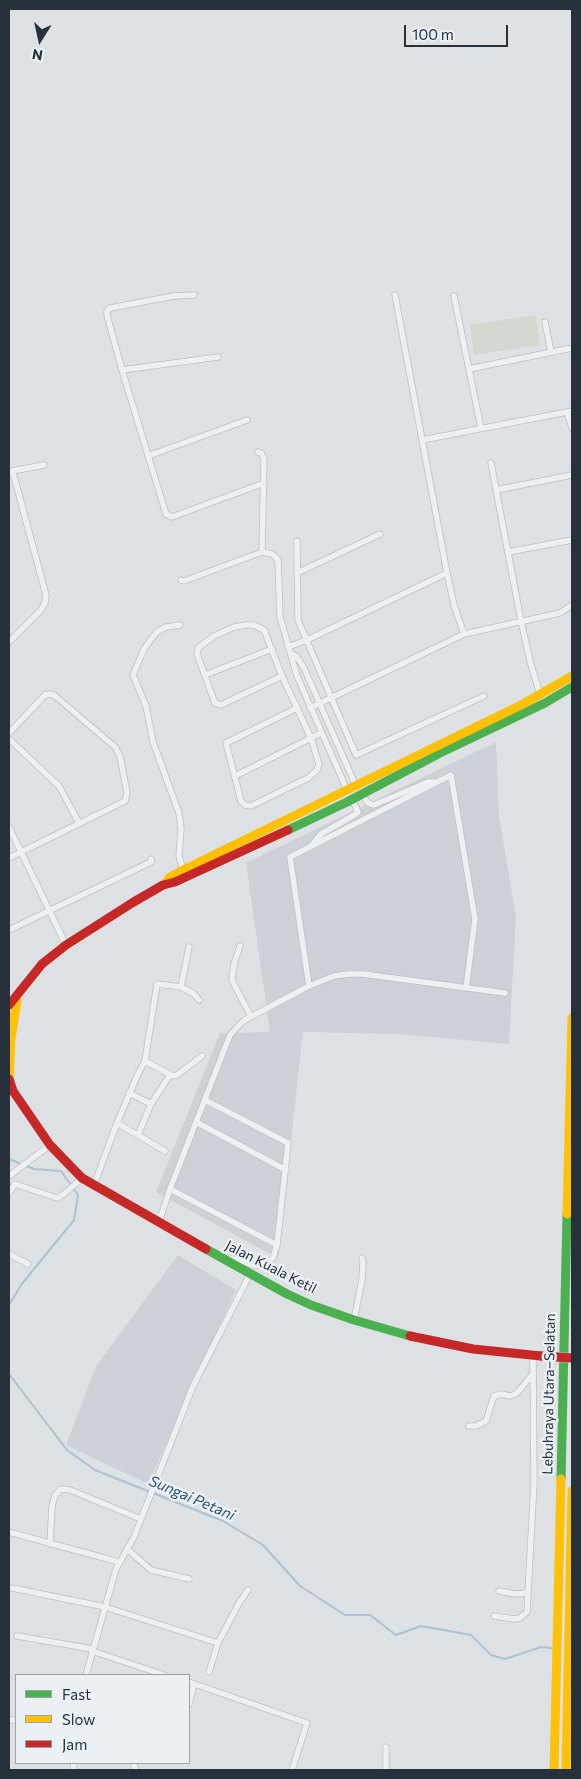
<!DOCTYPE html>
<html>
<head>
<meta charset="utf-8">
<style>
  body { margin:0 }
  #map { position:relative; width:581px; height:1779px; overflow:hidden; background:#dee1e4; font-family:Commissioner,sans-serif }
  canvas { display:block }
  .frame { position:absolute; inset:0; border:10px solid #26313c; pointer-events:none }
  .legend { position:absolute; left:15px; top:1674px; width:175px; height:90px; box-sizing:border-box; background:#ebf0f4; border:1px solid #9ca4aa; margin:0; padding:6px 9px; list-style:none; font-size:15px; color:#26313c }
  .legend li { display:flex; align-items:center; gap:10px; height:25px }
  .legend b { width:25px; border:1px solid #9ca4aa }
  .north { position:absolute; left:15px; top:15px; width:50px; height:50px; -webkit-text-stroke:4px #ebf0f4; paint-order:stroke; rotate:190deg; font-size:14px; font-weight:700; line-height:20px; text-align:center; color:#26313c }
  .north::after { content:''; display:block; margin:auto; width:18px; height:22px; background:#26313c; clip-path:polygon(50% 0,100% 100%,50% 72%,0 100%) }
  .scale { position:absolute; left:404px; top:25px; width:104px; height:22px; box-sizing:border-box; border:2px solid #26313c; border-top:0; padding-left:6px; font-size:15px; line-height:18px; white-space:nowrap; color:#26313c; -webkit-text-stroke:4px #ebf0f4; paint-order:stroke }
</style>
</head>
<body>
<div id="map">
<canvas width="581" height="1779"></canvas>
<div class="frame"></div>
<ul class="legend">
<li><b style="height:6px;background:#4caf50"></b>Fast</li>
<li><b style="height:6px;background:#ffc107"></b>Slow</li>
<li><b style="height:6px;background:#c62828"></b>Jam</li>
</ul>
<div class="north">N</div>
<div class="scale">100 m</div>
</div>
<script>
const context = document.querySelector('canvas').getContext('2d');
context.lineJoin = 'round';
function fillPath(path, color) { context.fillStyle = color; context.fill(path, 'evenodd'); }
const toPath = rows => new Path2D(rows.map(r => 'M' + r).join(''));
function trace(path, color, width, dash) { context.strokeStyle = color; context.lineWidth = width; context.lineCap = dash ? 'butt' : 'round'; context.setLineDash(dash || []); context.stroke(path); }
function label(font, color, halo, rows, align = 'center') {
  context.font = font + ' Commissioner,sans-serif'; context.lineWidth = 5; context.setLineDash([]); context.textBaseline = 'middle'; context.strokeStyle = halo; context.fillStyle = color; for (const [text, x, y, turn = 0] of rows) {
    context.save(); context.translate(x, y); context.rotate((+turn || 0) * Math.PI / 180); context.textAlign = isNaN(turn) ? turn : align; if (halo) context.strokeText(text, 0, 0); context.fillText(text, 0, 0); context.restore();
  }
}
const built = toPath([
  [496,742,499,817,516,916,509,1044,398,1034,303,1032,278,1258,156,1192,220,1033,270,1032,246,863],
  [178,1255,236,1290,148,1484,66,1445,96,1366]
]);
const green = toPath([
  [536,315,540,345,474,355,470,325]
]);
const stream = toPath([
  [9,1159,34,1169,61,1171,78,1195,74,1220,21,1285,9,1305],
  [9,1374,67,1450,95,1470,223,1521,263,1545,300,1586,345,1615,370,1615,396,1635,421,1626,471,1635,491,1655,505,1659,541,1647,552,1648]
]);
const street = toPath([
  [194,295,174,296,110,308,107,311,107,315,122,370,166,514,172,517,264,483],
  [395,295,447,573,454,605,464,634],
  [454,296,481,428],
  [545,322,551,352],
  [469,369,572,348],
  [122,370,218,357],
  [567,412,572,428],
  [422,440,572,411],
  [258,452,261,453,264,459,262,552],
  [148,456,247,420],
  [491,463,521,621,531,665,540,694],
  [12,471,44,465],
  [9,472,12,471,15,480,46,595,45,603,41,610,9,642],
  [496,490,572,475],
  [297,541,298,620,356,755,484,696],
  [508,552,572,540],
  [297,573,380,534],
  [181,580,184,581,262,552,272,554,278,560,280,617,297,676,347,790],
  [180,625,166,627,157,632,152,638,144,649,133,675,146,706,153,742,179,813,181,829,179,856,183,870],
  [288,647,307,640,447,573],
  [291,653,297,657,304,668,356,786],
  [205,675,272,649],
  [282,676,264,630,254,625,246,625,234,627,214,636,198,648,197,654,215,703,221,705,282,676,311,738,319,764,317,770,308,778,251,806,245,805,241,801,226,743,297,708],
  [310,708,464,634,560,613,572,605],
  [9,733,45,695,49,694,54,695,115,747,120,756,127,793,125,801,9,858],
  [9,739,59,786,79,823],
  [235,776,321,733],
  [362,794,368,803,374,805,428,782,435,782],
  [9,827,66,945],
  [313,844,321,834,356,814,358,812,352,799],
  [9,930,151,862,151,859],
  [240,946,234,964,232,980,251,1017],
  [189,947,181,987,194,994,199,1000],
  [309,986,290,857,451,775,475,919,466,988],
  [145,1061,173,1076,177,1075,202,1056],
  [129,1093,151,1104,170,1075],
  [205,1100,288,1143,277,1245,273,1258,266,1264,261,1265,254,1265,228,1258],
  [196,1122,286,1170],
  [117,1123,165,1151],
  [138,1135,151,1104],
  [9,1176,50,1145],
  [94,1185,117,1123,138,1074,145,1061,157,984,181,987],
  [170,1189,277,1245],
  [9,1193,15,1184,57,1198,64,1194,82,1178],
  [159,1222,170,1189,230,1035,243,1021,309,986,334,976,348,974,363,974,505,993],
  [9,1254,28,1264],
  [354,1320,362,1280,363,1263,362,1258],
  [469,1426,476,1426,486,1421,494,1396,501,1394,510,1396,516,1394,533,1374],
  [9,1532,119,1562],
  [50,1544,52,1506,55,1495,61,1489,70,1490,141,1519],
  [127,1549,151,1570,189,1579],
  [12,1588,105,1607,218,1643,209,1672],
  [499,1591,515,1594,528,1593],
  [494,1616,514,1619,520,1618,527,1612,534,1482,533,1355],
  [17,1636,93,1649],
  [218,1643,239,1603,248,1590],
  [92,1651,164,1675],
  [86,1675,116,1569,134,1537,193,1386,250,1274],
  [189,1682,307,1723,292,1770],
  [189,1704,194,1684],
  [9,1719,16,1721],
  [386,1747,386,1770],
  [133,1763,136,1770],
  [73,1770,74,1763]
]);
const fast = toPath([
  [288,830,347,802,440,753,545,703,572,687],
  [206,1249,287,1294,311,1305,354,1320,410,1336],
  [561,1479,567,1214]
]);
const slow = toPath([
  [164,885,170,877,183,870,523,704,572,676],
  [9,1078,11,1039,17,1000],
  [567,1214,572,1018],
  [554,1770,561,1479],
  [566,1770,572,1491]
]);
const jam = toPath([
  [9,1005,42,964,66,945,132,903,163,885,175,882,288,830],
  [9,1079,13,1091,50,1145,82,1178,206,1249],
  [410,1336,473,1349,541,1356]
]);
const jamBridge = toPath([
  [541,1356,572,1358]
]);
const streetNames = [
  ["Jalan Kuala Ketil",271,1267,27],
  ["Lebuhraya Utara–Selatan",549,1394,-89]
];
const waterNames = [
  ["Sungai Petani",192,1498,23]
];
fillPath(built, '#ccd1d7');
fillPath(green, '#d0d8cf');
trace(stream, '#acc2d0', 2);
trace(street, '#bdbfc2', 7);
trace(street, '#edeff1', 5.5);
trace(fast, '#4caf50', 9);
trace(slow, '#ffc107', 9);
trace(jam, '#c62828', 9);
trace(jamBridge, '#babec2', 10, []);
trace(jamBridge, '#c62828', 9);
label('14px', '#26313c', '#ebf0f4', streetNames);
label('italic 15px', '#305470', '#ebf0f4', waterNames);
</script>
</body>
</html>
